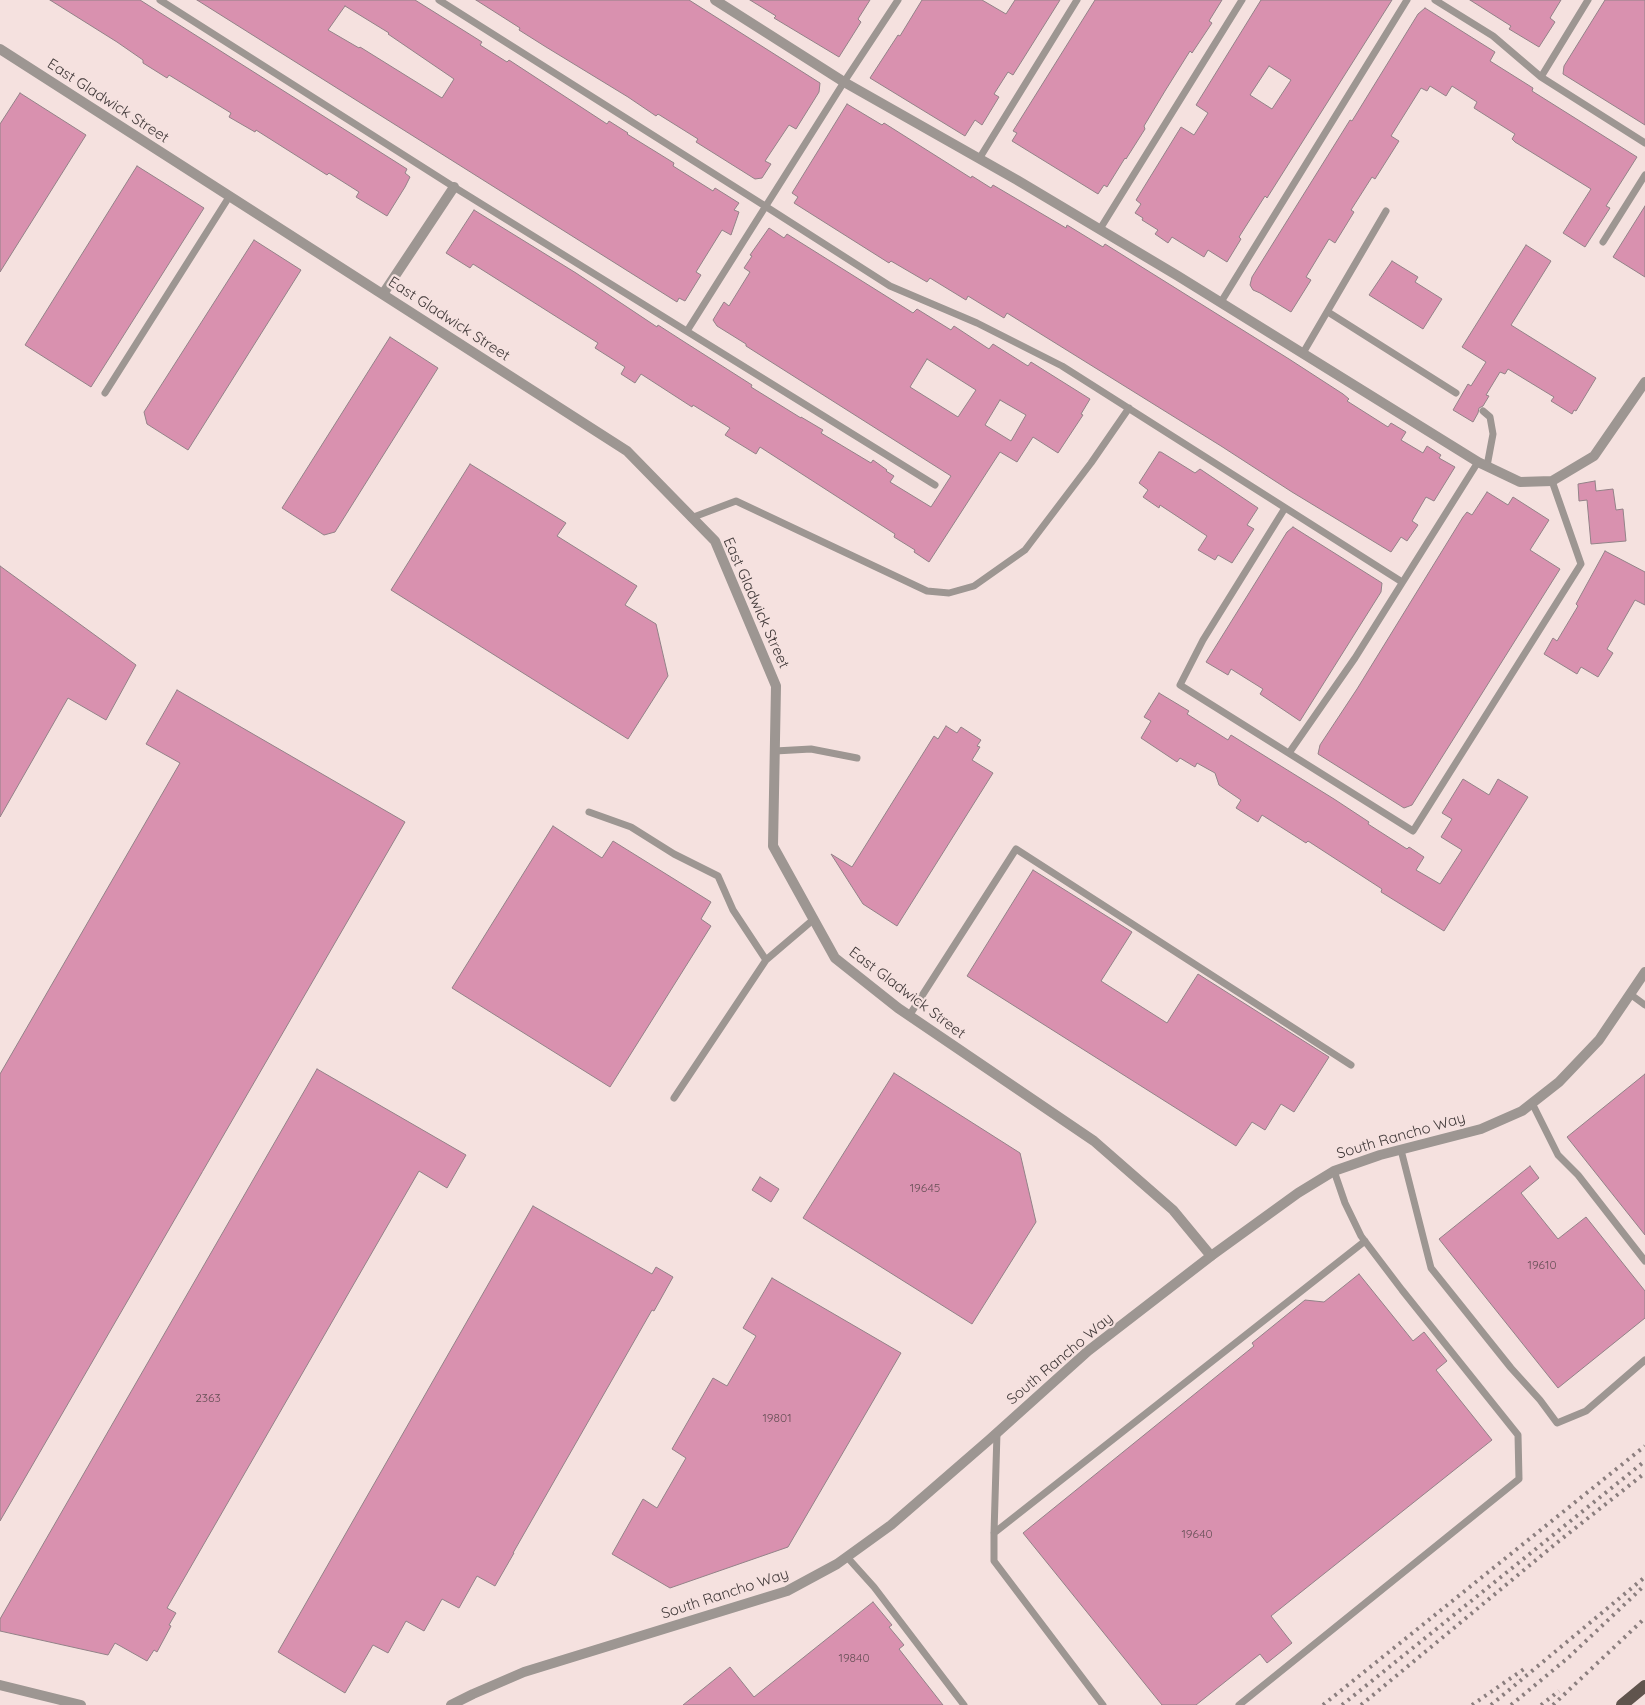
<!DOCTYPE html>
<html>
<head>
<meta charset="utf-8">
<style>
  body { margin:0 }
  canvas { display:block; background:#f5e1df }
</style>
</head>
<body>
<canvas width="1645" height="1705"></canvas>
<script>
const context = document.querySelector('canvas').getContext('2d');
context.lineJoin = 'round';
function fillPath(path, color) { context.fillStyle = color; context.fill(path, 'evenodd'); }
const toPath = rows => new Path2D(rows.map(r => 'M' + r).join(''));
function trace(path, color, width, dash) { context.strokeStyle = color; context.lineWidth = width; context.lineCap = dash ? 'butt' : 'round'; context.setLineDash(dash || []); context.stroke(path); }
function label(font, color, halo, rows, align = 'center') {
  context.font = font + ' Quicksand,sans-serif'; context.lineWidth = 4.5; context.setLineDash([]); context.textBaseline = 'middle'; context.strokeStyle = halo; context.fillStyle = color; for (const [text, x, y, turn = 0] of rows) {
    context.save(); context.translate(x, y); context.rotate((+turn || 0) * Math.PI / 180); context.textAlign = isNaN(turn) ? turn : align; if (halo) context.strokeText(text, 0, 0); context.fillText(text, 0, 0); context.restore();
  }
}
const building = toPath([
  [50,0,140,0,407,169,405,173,410,177,405,187,387,216,356,197,359,192,329,173,327,175,256,130,255,132,229,117,231,113,169,75,167,78,143,63,143,60,117,42,50,0],
  [197,0,415,0,482,42,480,45,507,62,509,60,607,124,609,121,628,133,627,134,674,163,673,166,713,191,715,188,739,203,734,210,739,212,731,235,722,230,696,272,701,275,685,301,679,298,677,302,197,0],
  [345,6,389,33,388,34,454,79,442,98,360,47,359,48,328,30,345,6],
  [476,0,689,0,820,83,819,92,796,129,789,125,765,161,771,164,762,178,755,179,696,142,698,139,658,114,656,116,628,97,546,47,519,30,520,28,476,0],
  [750,0,870,0,858,19,861,22,839,57,774,18,776,16,750,0],
  [922,0,982,0,1006,14,1015,0,1060,0,1013,75,1008,72,994,94,999,97,982,125,975,120,965,136,870,78,898,35,900,36,922,0],
  [1095,0,1222,0,1209,21,1212,23,1192,53,1190,51,1165,91,1144,126,1145,129,1126,159,1125,158,1107,187,1104,185,1098,194,1012,141,1017,133,1013,131,1095,0],
  [1261,0,1392,0,1267,198,1265,196,1239,237,1241,239,1227,262,1208,250,1204,257,1172,237,1168,243,1155,234,1158,230,1142,220,1143,218,1135,213,1141,204,1136,200,1181,127,1194,135,1208,113,1196,105,1261,0],
  [1269,66,1291,80,1272,109,1250,95,1269,66],
  [1470,0,1561,0,1550,18,1555,22,1539,47,1509,29,1511,26,1470,0],
  [1605,0,1645,0,1645,125,1563,74,1564,66,1605,0],
  [1425,8,1495,52,1490,61,1533,88,1532,91,1637,157,1606,206,1610,208,1585,247,1563,233,1591,189,1515,142,1512,139,1515,134,1474,108,1477,102,1452,86,1446,96,1430,86,1427,91,1421,88,1391,136,1399,141,1375,179,1372,177,1351,210,1354,212,1335,243,1329,239,1306,277,1311,280,1291,312,1260,293,1253,290,1250,285,1252,277,1350,120,1352,121,1418,14,1425,8],
  [20,93,86,135,0,272,0,124,20,93],
  [847,104,882,125,884,123,971,178,972,176,991,188,993,185,1066,228,1067,225,1103,247,1105,244,1289,359,1343,394,1349,399,1347,401,1388,427,1391,423,1406,432,1401,440,1423,453,1427,446,1441,455,1439,458,1455,467,1434,501,1426,497,1412,521,1418,525,1407,541,1401,537,1391,552,1292,492,1221,446,1007,313,1004,318,968,296,966,300,930,278,927,282,891,261,889,263,794,203,798,197,792,193,847,104],
  [137,166,204,208,91,387,25,345,137,166],
  [1645,206,1645,277,1613,257,1645,206],
  [474,210,576,273,657,327,658,325,686,343,752,385,751,387,801,418,801,417,823,430,821,433,871,463,873,460,887,470,886,471,894,476,890,482,931,507,951,476,746,346,746,344,717,326,713,320,724,302,729,306,750,272,744,268,752,256,750,255,769,228,784,238,787,234,913,313,917,309,951,330,954,326,989,349,993,344,1028,366,1031,362,1090,399,1081,414,1083,415,1058,453,1033,437,1017,462,1000,452,929,562,914,552,915,550,894,537,895,534,760,447,756,454,725,435,730,428,693,405,692,407,641,374,635,383,621,374,625,367,595,348,598,343,473,264,470,268,446,253,474,210],
  [927,359,976,390,958,417,910,387,927,359],
  [1000,400,1026,415,1011,441,985,425,1000,400],
  [254,240,301,270,188,450,147,424,144,412,254,240],
  [1526,245,1551,261,1511,325,1596,378,1576,411,1574,410,1572,414,1551,401,1554,397,1508,369,1505,374,1500,372,1486,395,1489,396,1483,406,1479,408,1478,413,1473,422,1453,410,1468,384,1471,386,1486,362,1462,347,1526,245],
  [1392,261,1418,277,1415,282,1442,299,1423,329,1369,295,1392,261],
  [390,337,438,368,335,532,324,535,282,508,390,337],
  [1159,452,1161,452,1195,473,1200,469,1258,508,1247,525,1254,529,1232,563,1218,555,1215,560,1198,550,1207,536,1160,505,1159,508,1143,497,1148,490,1139,483,1159,452],
  [470,464,566,523,557,536,637,586,625,605,656,624,668,676,628,739,391,590,470,464],
  [1595,481,1596,491,1613,489,1616,510,1623,509,1626,541,1591,544,1587,500,1579,501,1578,484,1595,481],
  [1487,492,1508,505,1513,497,1549,520,1530,550,1560,569,1412,805,1404,808,1318,754,1320,745,1357,689,1463,517,1467,512,1472,515,1487,492],
  [1293,527,1382,583,1381,592,1300,721,1260,694,1263,689,1231,669,1228,675,1206,662,1287,532,1293,527],
  [1605,551,1645,572,1645,605,1635,600,1607,649,1613,653,1598,677,1581,667,1577,674,1544,654,1553,638,1557,641,1578,606,1576,604,1605,551],
  [0,566,136,665,106,720,68,698,0,817,0,566],
  [177,690,405,822,0,1521,0,1074,180,763,146,744,177,690],
  [1159,693,1189,711,1187,714,1228,740,1231,735,1334,799,1369,822,1368,824,1407,849,1409,847,1424,857,1416,870,1440,884,1462,850,1441,837,1452,819,1442,813,1463,779,1489,795,1498,779,1528,797,1444,931,1381,892,1382,889,1308,841,1306,843,1262,815,1258,822,1236,808,1241,800,1219,785,1215,773,1197,763,1195,767,1180,758,1177,762,1141,738,1151,721,1144,717,1159,693],
  [946,726,957,733,961,727,981,740,977,746,980,747,972,760,993,773,897,926,863,904,831,854,852,867,934,736,938,739,946,726],
  [553,826,602,858,613,841,711,902,701,919,711,926,610,1087,452,988,553,826],
  [1033,870,1132,932,1101,981,1167,1023,1198,974,1329,1057,1294,1112,1281,1104,1265,1130,1252,1122,1236,1146,967,976,1033,870],
  [317,1069,466,1155,447,1188,419,1171,167,1608,176,1613,169,1625,171,1626,157,1652,154,1650,147,1661,115,1643,108,1655,0,1631,0,1619,317,1069],
  [894,1073,1020,1153,1036,1222,972,1324,803,1218,894,1073],
  [1645,1074,1645,1235,1567,1137,1645,1074],
  [1530,1166,1539,1178,1521,1193,1558,1239,1586,1217,1645,1291,1645,1318,1558,1388,1439,1239,1530,1166],
  [760,1177,779,1189,771,1202,752,1190,760,1177],
  [533,1206,652,1274,656,1267,673,1277,654,1311,652,1310,513,1553,514,1553,495,1586,477,1576,459,1608,442,1599,424,1631,406,1621,388,1653,373,1645,345,1693,278,1652,533,1206],
  [1359,1274,1413,1341,1424,1332,1447,1361,1436,1370,1492,1440,1271,1616,1292,1643,1267,1663,1260,1654,1196,1705,1162,1705,1023,1533,1254,1346,1252,1343,1305,1300,1324,1302,1359,1274],
  [772,1278,901,1353,788,1547,670,1588,612,1554,643,1499,657,1508,686,1458,672,1449,713,1378,727,1386,756,1336,743,1328,772,1278],
  [873,1602,892,1625,889,1627,904,1645,899,1649,943,1705,683,1705,730,1667,754,1697,873,1602]
]);
const service = toPath([
  [160,0,454,187,935,485],
  [439,0,765,206,890,286,977,323,1062,366,1402,582],
  [1435,0,1493,36,1541,77,1645,143],
  [1541,77,1588,0],
  [979,159,1077,0],
  [1100,229,1242,0],
  [1603,242,1645,175],
  [1221,302,1407,0],
  [1328,312,1456,393],
  [687,331,844,82,898,0],
  [1303,353,1386,211],
  [105,393,229,197],
  [1483,411,1490,417,1493,434,1487,466],
  [1285,508,1203,640,1180,685,1413,831,1581,564,1552,481],
  [691,518,736,501,927,591,949,593,974,586,1025,550,1091,463,1129,408],
  [775,751,811,749,857,758],
  [1289,753,1355,658,1478,462],
  [589,812,631,827,674,854,718,876,733,910,766,960],
  [1630,994,1645,1005],
  [909,1016,1016,849,1351,1065],
  [674,1098,766,960,814,919],
  [1532,1103,1558,1155,1578,1175,1645,1261],
  [1401,1150,1431,1268,1511,1368,1540,1400,1557,1423,1586,1411,1645,1360],
  [997,1433,994,1533,994,1561,1103,1705],
  [994,1533,1365,1241],
  [847,1557,874,1587,964,1705],
  [1239,1705,1519,1479,1518,1435,1402,1290,1361,1236,1345,1203,1334,1171]
]);
const minor = toPath([
  [715,0,844,82,1017,180,1178,276,1478,462,1520,482,1552,481,1594,456,1645,382],
  [0,49,627,451,715,541,776,686,773,846,835,958,898,1008,1094,1141,1173,1210,1211,1256],
  [383,294,454,187],
  [0,1685,81,1705]
]);
const tertiary = toPath([
  [451,1705,473,1694,524,1672,787,1591,837,1564,891,1525,989,1440,1088,1351,1211,1256,1298,1193,1334,1171,1380,1155,1481,1129,1522,1111,1559,1082,1599,1040,1645,972]
]);
const primary = toPath([
  [1622,1705,1645,1686]
]);
const rail = toPath([
  [1323,1705,1645,1446],
  [1342,1705,1645,1461],
  [1361,1705,1559,1541,1645,1473],
  [1472,1705,1527,1667],
  [1491,1705,1645,1577],
  [1511,1705,1569,1657,1645,1585],
  [1541,1705,1559,1691],
  [1553,1705,1645,1618]
]);
const numberNames = [
  ["19645",925,1188],
  ["19610",1542,1265],
  ["2363",208,1398],
  ["19801",777,1418],
  ["19640",1197,1534],
  ["19840",854,1658]
];
const streetNames = [
  ["East Gladwick Street",108,101,33],
  ["East Gladwick Street",449,319,33],
  ["East Gladwick Street",756,603,66],
  ["East Gladwick Street",907,993,37],
  ["South Rancho Way",1401,1136,-16],
  ["South Rancho Way",1060,1359,-40],
  ["South Rancho Way",725,1594,-18]
];
fillPath(building, '#d991af');
trace(building, '#938288', 1);
trace(service, '#9d9692', 7);
trace(minor, '#9d9692', 10);
trace(tertiary, '#9d9692', 10);
trace(primary, '#60544d', 12);
trace(rail, '#8b7e7e', 4, [2.5, 5]);
label('12px', '#674f56', null, numberNames);
label('15px', '#413939', '#f5e1df', streetNames);
</script>
</body>
</html>
